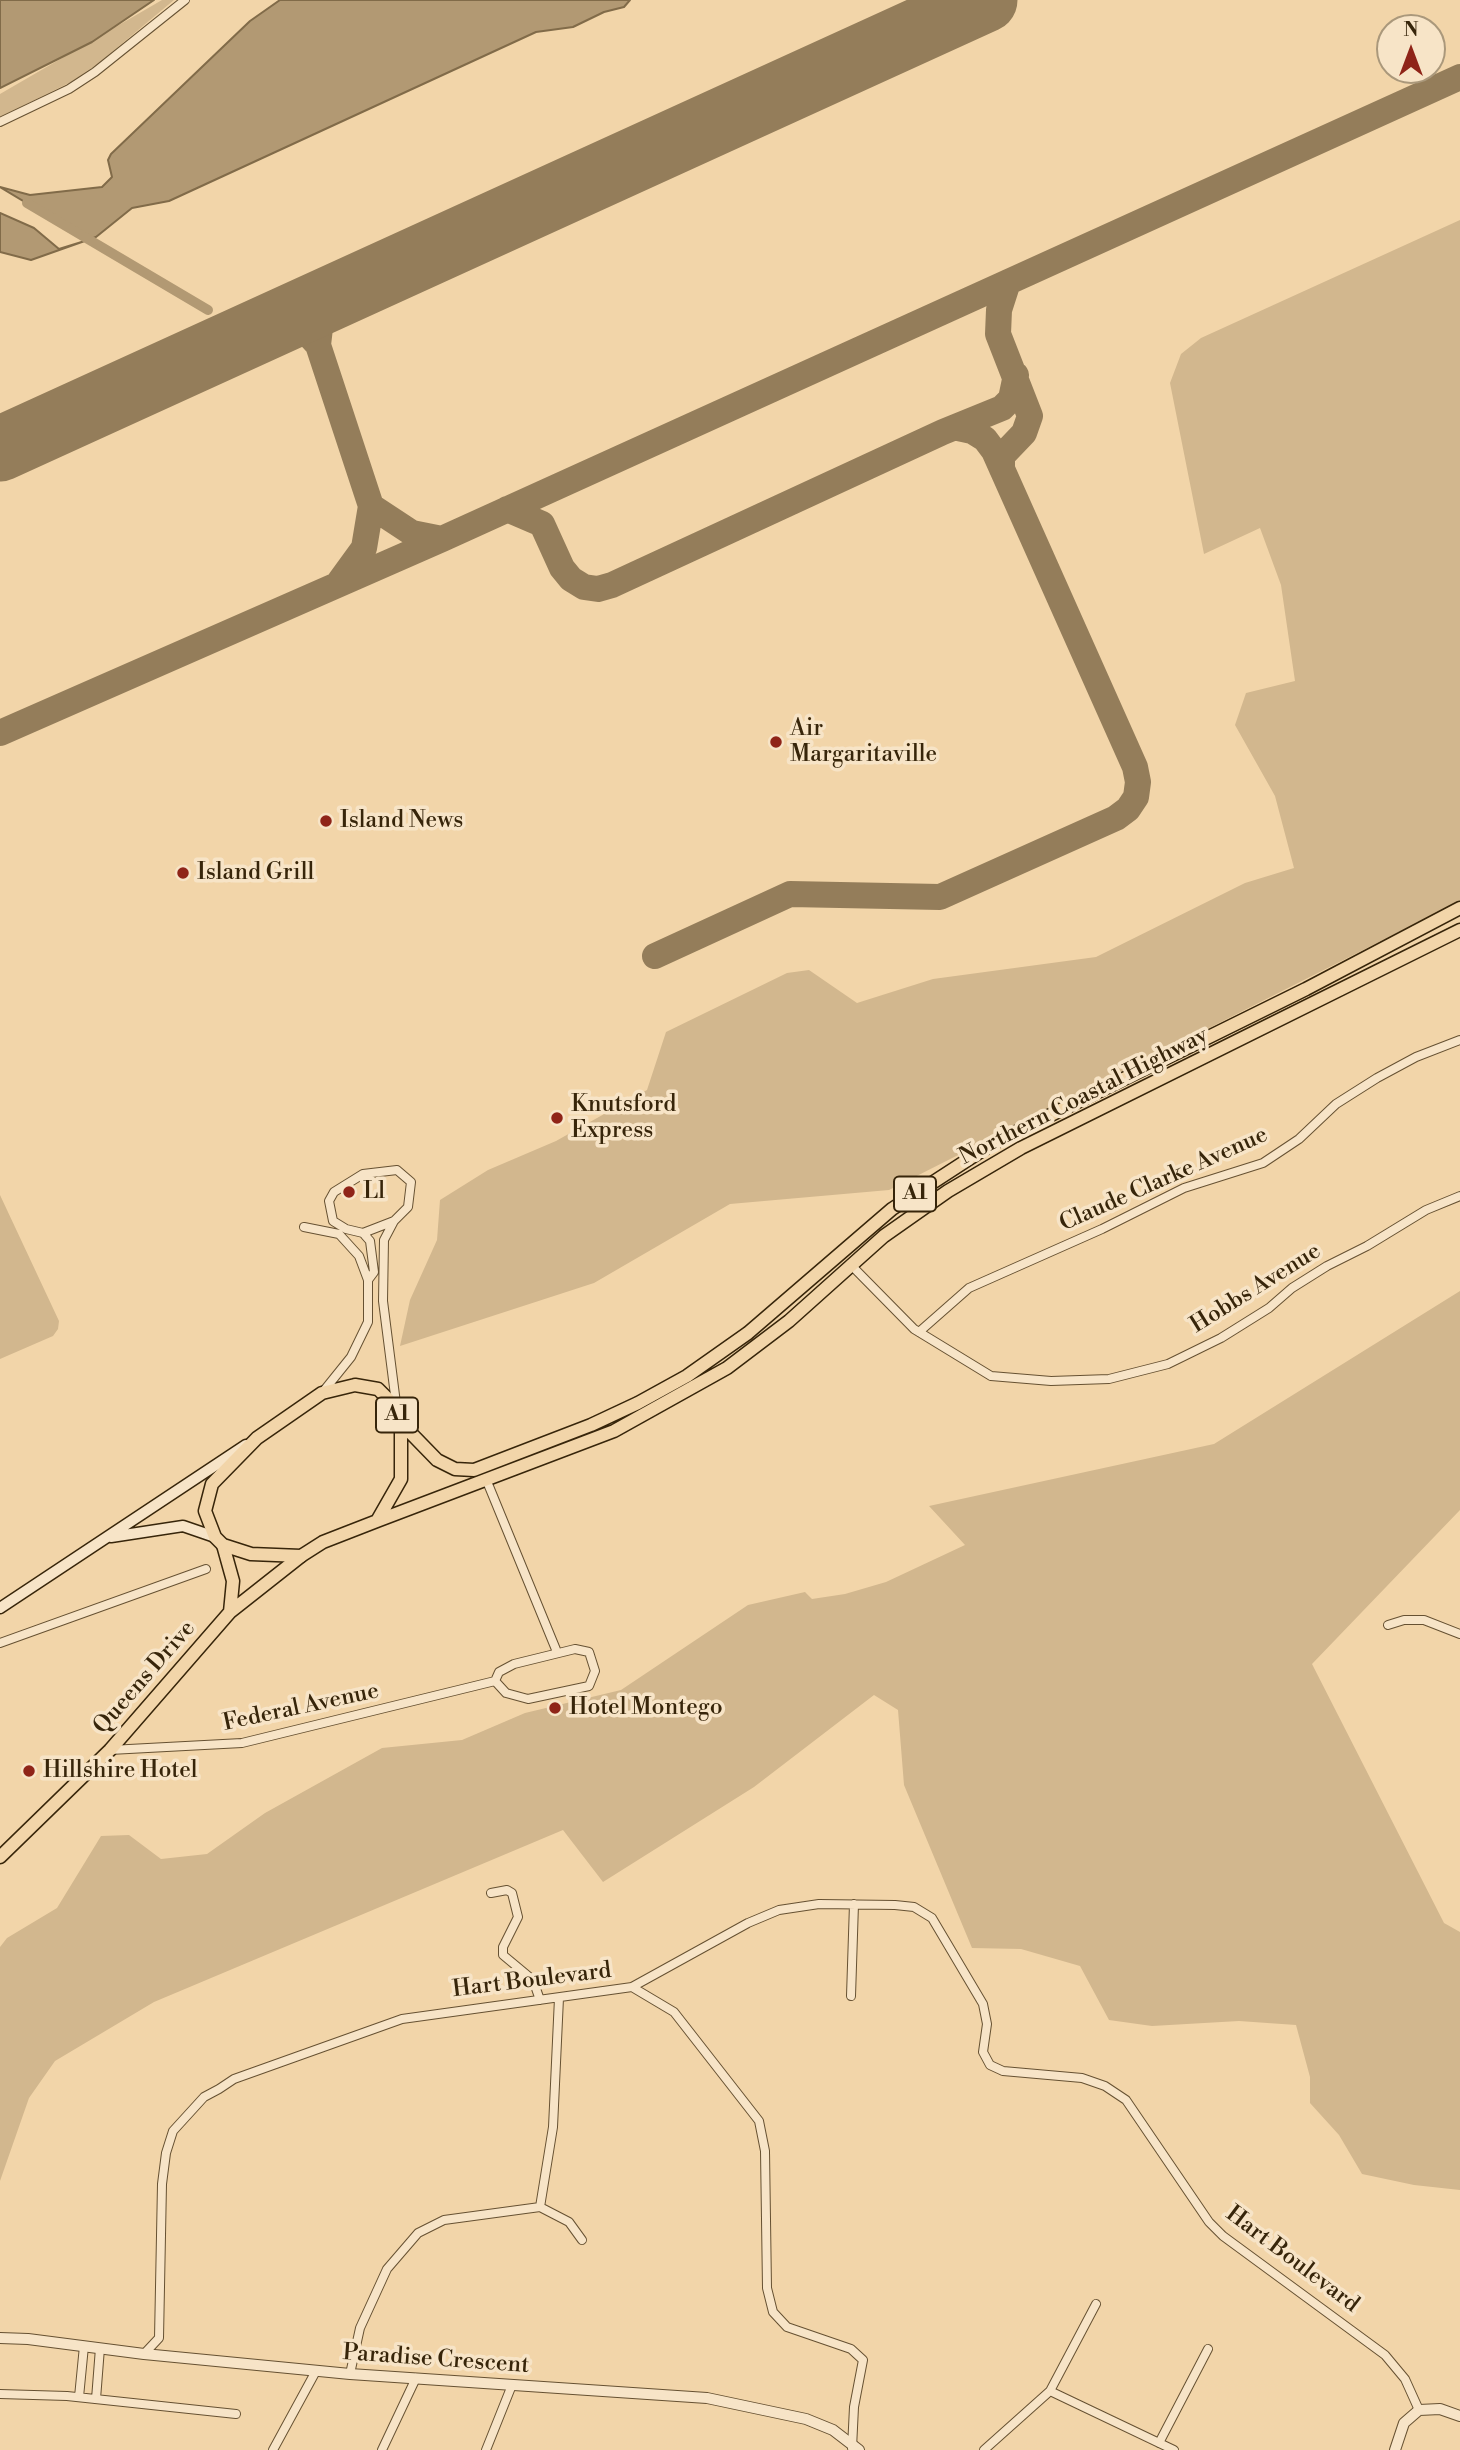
<!DOCTYPE html>
<html>
<head>
<meta charset="utf-8">
<style>
  body { margin:0 }
  #map { position:relative; width:1460px; height:2450px; overflow:hidden; background:#f2d5a9; font-family:"Libre Bodoni",serif }
  canvas { display:block }
  .north { position:absolute; left:1376px; top:14px; width:70px; height:70px; box-sizing:border-box; background:#f7e4c7; border:2px solid #aa987b; border-radius:50%; rotate:0deg; font-size:19px; font-weight:700; line-height:28px; text-align:center; color:#37250a }
  .north::after { content:''; display:block; margin:auto; width:24px; height:32px; background:#8f2418; clip-path:polygon(50% 0,100% 100%,50% 72%,0 100%) }
</style>
</head>
<body>
<div id="map">
<canvas width="1460" height="2450"></canvas>
<div class="north">N</div>
</div>
<script>
const context = document.querySelector('canvas').getContext('2d');
context.lineJoin = 'round';
function fillPath(path, color) { context.fillStyle = color; context.fill(path, 'evenodd'); }
const toPath = rows => new Path2D(rows.map(r => 'M' + r).join(''));
function trace(path, color, width, dash) { context.strokeStyle = color; context.lineWidth = width; context.lineCap = dash ? 'butt' : 'round'; context.setLineDash(dash || []); context.stroke(path); }
function label(font, color, halo, rows, align = 'center') {
  context.font = font + ' "Libre Bodoni",serif'; context.lineWidth = 7; context.setLineDash([]); context.textBaseline = 'middle'; context.strokeStyle = halo; context.fillStyle = color; for (const [text, x, y, turn = 0] of rows) {
    context.save(); context.translate(x, y); context.rotate((+turn || 0) * Math.PI / 180); context.textAlign = isNaN(turn) ? turn : align; if (halo) context.strokeText(text, 0, 0); context.fillText(text, 0, 0); context.restore();
  }
}
const green = toPath([
  [162,0,174,0,100,62,73,81,0,117,0,94],
  [1460,220,1460,901,889,1190,730,1204,594,1283,400,1346,410,1300,437,1240,440,1200,488,1170,556,1141,647,1090,666,1032,787,973,809,970,857,1003,933,979,1096,957,1245,883,1294,868,1275,796,1235,725,1246,693,1295,681,1281,585,1260,528,1204,554,1170,383,1181,354,1201,338],
  [0,1195,59,1321,58,1329,53,1336,0,1359],
  [1460,1291,1460,1510,1312,1664,1444,1923,1460,1932,1460,2190,1414,2185,1362,2174,1339,2135,1310,2103,1310,2077,1296,2025,1239,2021,1152,2026,1109,2020,1080,1966,1021,1949,972,1948,904,1785,898,1710,874,1695,754,1787,603,1882,563,1830,154,2002,55,2061,29,2098,0,2181,0,1947,7,1938,57,1908,101,1836,129,1835,161,1859,207,1854,265,1813,382,1748,462,1740,525,1713,621,1690,748,1605,805,1592,812,1599,845,1594,886,1582,965,1545,929,1506,1214,1444]
]);
const water = toPath([
  [0,0,154,0,92,42,0,88,0,0],
  [280,0,630,0,624,7,604,12,573,27,536,32,169,201,132,208,96,237,31,260,0,252,0,213,34,228,59,249,88,240,0,187,30,195,102,187,112,177,108,160,111,154,250,21,280,0]
]);
const canal = toPath([
  [27,203,208,310]
]);
const taxiway = toPath([
  [334,297,321,319,318,345,371,506,364,548,340,581],
  [274,324,304,330,318,345],
  [1002,469,1002,456,1024,433,1030,416,998,334,999,310,1008,282],
  [371,506,412,533,442,539],
  [507,509,542,524,562,568,571,579,584,587,598,589,612,585,943,432,1002,408,1011,399,1016,375],
  [0,733,442,539,1460,77],
  [655,956,790,894,940,897,1116,818,1128,809,1136,797,1138,782,1135,767,994,451,985,439,972,431,958,428]
]);
const runway = toPath([
  [0,449,985,0]
]);
const minor = toPath([
  [0,122,69,89,95,72,185,0],
  [394,1221,384,1240,383,1301,397,1411],
  [304,1227,339,1234,359,1256,368,1280,368,1322,351,1357,322,1393],
  [363,1233,394,1221,408,1207,411,1182,397,1170,363,1174,334,1192,329,1201,333,1221,346,1229,363,1233,370,1241,374,1272,368,1280],
  [850,1264,914,1329,991,1376,1051,1381,1109,1379,1168,1364,1221,1338,1269,1308,1292,1288,1327,1266,1367,1246,1426,1210,1460,1196],
  [919,1332,969,1288,1102,1229,1184,1188,1263,1163,1299,1139,1336,1104,1377,1078,1416,1057,1460,1040],
  [486,1479,557,1652],
  [1388,1625,1404,1620,1424,1620,1460,1634],
  [0,1643,206,1569],
  [575,1649,589,1652,595,1671,589,1686,528,1699,506,1693,495,1681,499,1672,514,1664,575,1649],
  [110,1750,242,1743,495,1681],
  [491,1893,507,1890,512,1893,518,1917,503,1947,503,1955,533,1980,540,2000],
  [632,1987,674,2012,759,2121,765,2151,767,2288,773,2312,787,2327,851,2349,863,2360,854,2407,852,2448],
  [851,1996,854,1904],
  [540,2207,553,2127,559,1998],
  [144,2354,159,2338,162,2184,166,2153,173,2131,204,2097,219,2089,234,2079,402,2019,632,1987,748,1923,779,1910,819,1904,895,1905,914,1907,932,1918,983,2004,987,2024,983,2052,990,2065,1003,2071,1082,2078,1105,2086,1126,2100,1209,2222,1223,2236,1385,2355,1405,2379,1419,2410],
  [350,2374,360,2328,387,2269,418,2233,444,2220,540,2207,569,2222,582,2240],
  [1050,2391,1174,2450],
  [0,2394,67,2396,236,2414],
  [79,2397,84,2346],
  [96,2399,100,2348],
  [1159,2443,1208,2349],
  [273,2450,316,2371],
  [382,2450,416,2378],
  [486,2450,512,2385],
  [984,2450,1050,2391,1096,2304]
]);
const tertiary = toPath([
  [0,2338,28,2339,144,2354,350,2374,707,2398,806,2419,833,2430,859,2450],
  [1395,2450,1404,2423,1419,2410,1440,2409,1460,2416]
]);
const secondary = toPath([
  [111,1537,183,1526,215,1537],
  [0,1608,246,1445]
]);
const primary = toPath([
  [223,1545,233,1581,230,1612],
  [0,1857,110,1750,230,1612,301,1556]
]);
const trunk = toPath([
  [355,1385,378,1389,388,1399,401,1423,401,1479,377,1521,323,1542,301,1556,251,1554,223,1545,215,1537,205,1511,212,1484,257,1438,322,1393,355,1385],
  [401,1423,437,1460,455,1469,474,1470,591,1425,638,1403,687,1376,748,1333,892,1209,992,1144,1306,989,1460,908],
  [377,1521,614,1431,727,1368,789,1321,884,1236,948,1191,1021,1148,1460,930]
]);
const markers = [
  [776,742,7,"#8f2418"],
  [326,821,7,"#8f2418"],
  [183,873,7,"#8f2418"],
  [557,1118,7,"#8f2418"],
  [349,1192,7,"#8f2418"],
  [555,1708,7,"#8f2418"],
  [29,1771,7,"#8f2418"]
];
const shields = [
  [915,1194,42],
  [397,1415,42]
];
const shieldNames = [
  ["A1",915,1194],
  ["A1",397,1415]
];
const poiNames = [
  ["Air",790,729],
  ["Margaritaville",790,755],
  ["Island News",340,821],
  ["Island Grill",197,873],
  ["Knutsford",571,1105],
  ["Express",571,1131],
  ["Ll",363,1192],
  ["Hotel Montego",569,1708],
  ["Hillshire Hotel",43,1771]
];
const streetNames = [
  ["Northern Coastal Highway",1084,1097,-27],
  ["Claude Clarke Avenue",1164,1180,-24],
  ["Hobbs Avenue",1256,1289,-32],
  ["Queens Drive",145,1678,-49],
  ["Federal Avenue",301,1708,-12],
  ["Hart Boulevard",532,1981,-7],
  ["Hart Boulevard",1292,2260,37],
  ["Paradise Crescent",436,2360,4]
];
fillPath(green, '#d2b78e');
fillPath(water, '#b29973');
trace(water, '#816b49', 2);
trace(canal, '#b29973', 10);
trace(taxiway, '#947d5a', 26);
trace(runway, '#947d5a', 65);
trace(minor, '#665132', 10);
trace(tertiary, '#665132', 12);
trace(secondary, '#37250a', 13);
trace(primary, '#37250a', 15);
trace(trunk, '#37250a', 15);
trace(minor, '#f7e4c7', 8);
trace(tertiary, '#f7e4c7', 10);
trace(secondary, '#f7e4c7', 10);
trace(primary, '#f2d5a9', 12);
trace(trunk, '#f2d5a9', 12);
for (const [x, y, r, color] of markers) { const dot = new Path2D(); dot.arc(x, y, r, 0, 2 * Math.PI); context.fillStyle = color; context.fill(dot); trace(dot, '#f7e4c7', 2.5); }
for (const [x, y, w] of shields) { const box = new Path2D(); box.roundRect(x - w / 2, y - 17.5, w, 35, 5); context.fillStyle = '#f7e4c7'; context.fill(box); trace(box, '#37250a', 2); }
label('bold 21px', '#37250a', null, shieldNames);
label('23px', '#37250a', '#f7e4c7', poiNames, 'left');
label('23px', '#37250a', '#f7e4c7', streetNames);
</script>
</body>
</html>
